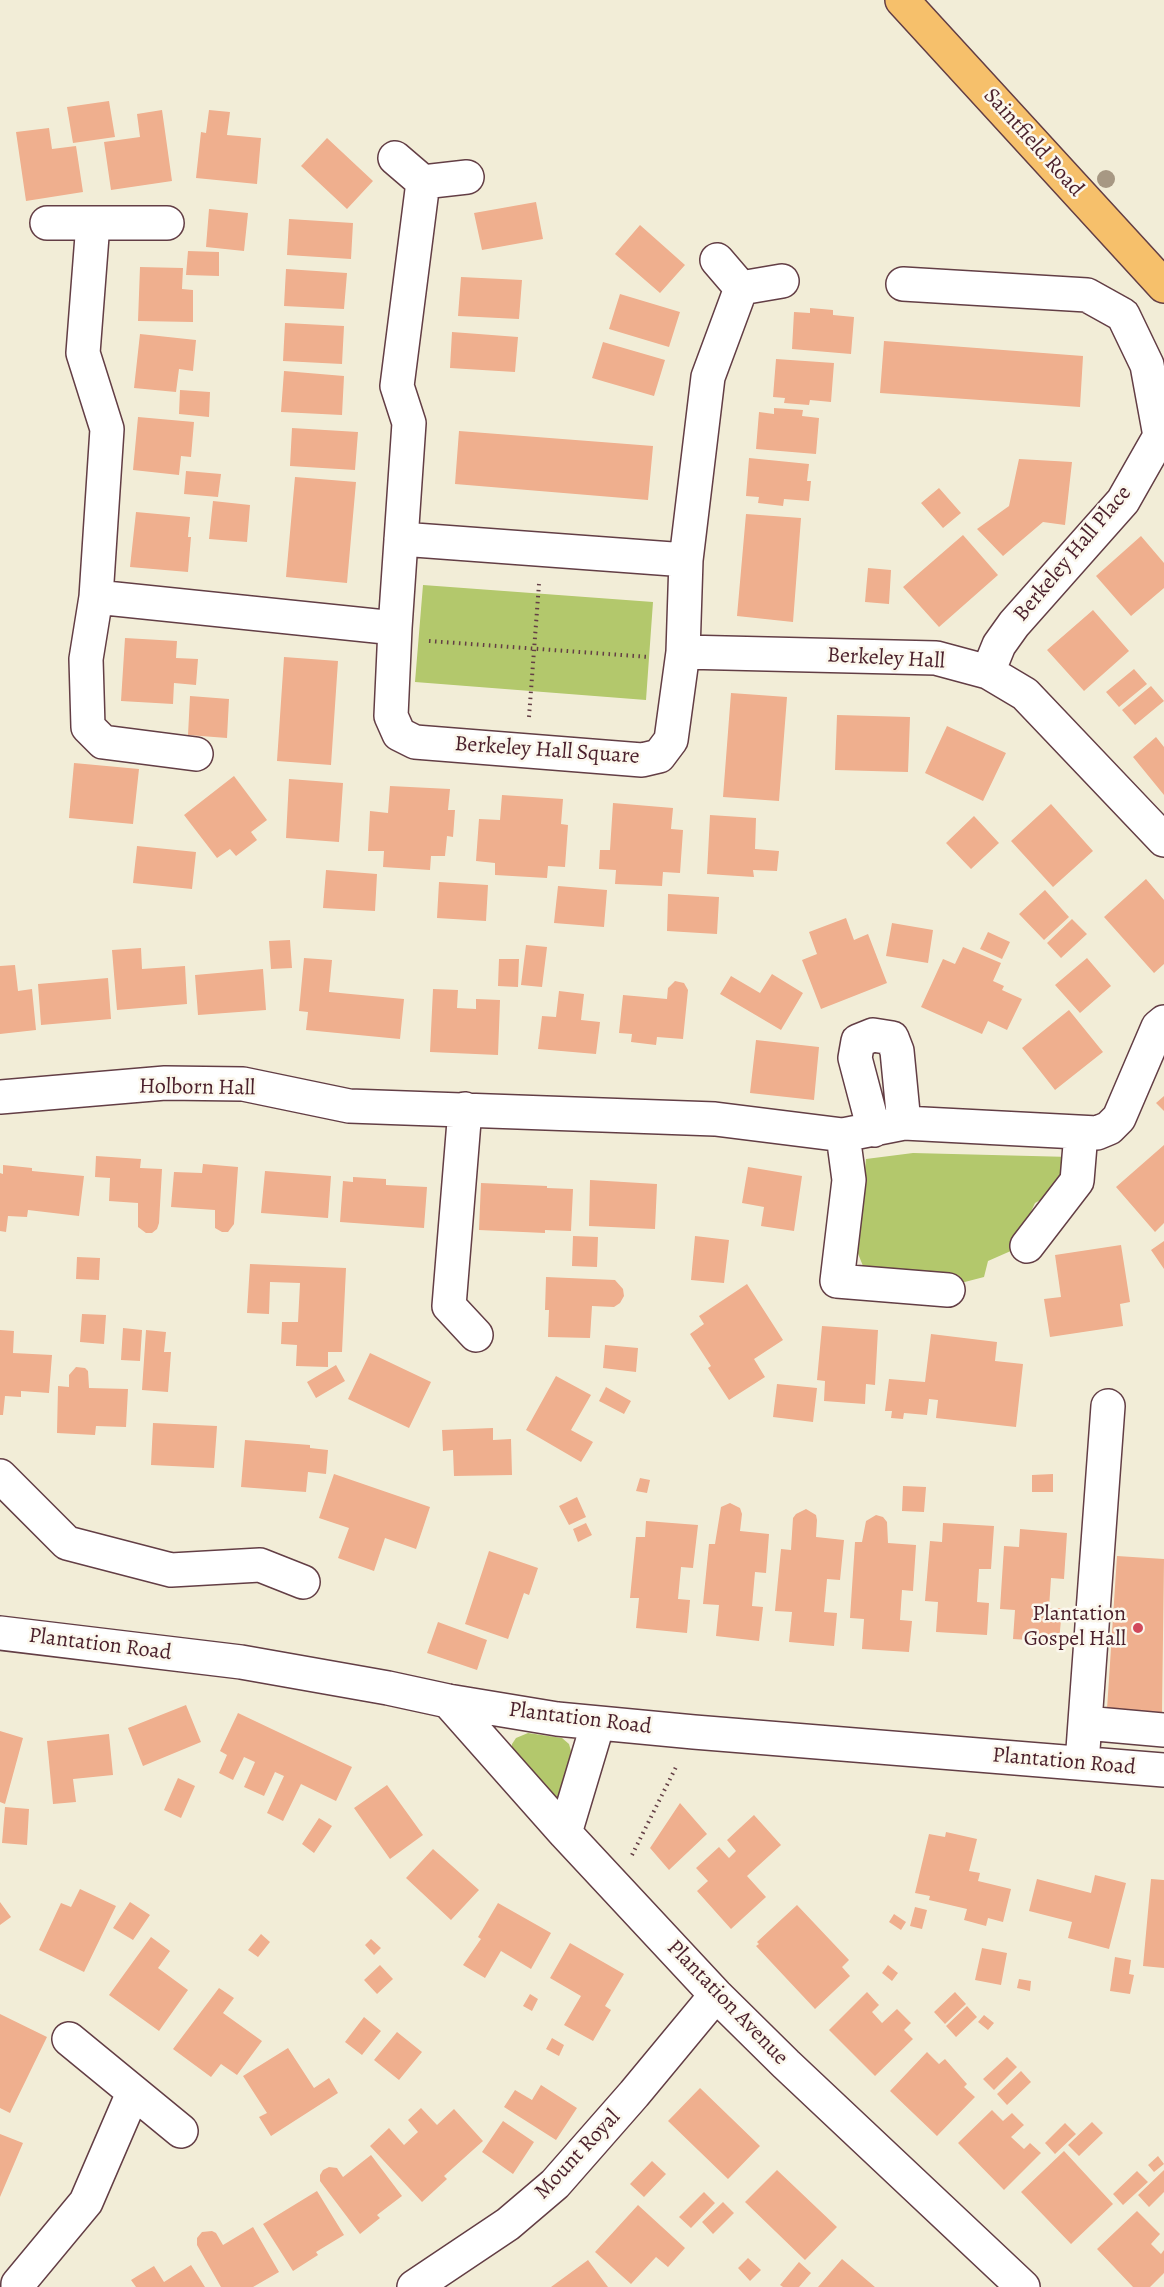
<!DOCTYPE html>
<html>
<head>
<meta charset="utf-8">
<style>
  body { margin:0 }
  canvas { display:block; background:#f2edd7 }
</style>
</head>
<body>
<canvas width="1164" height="2287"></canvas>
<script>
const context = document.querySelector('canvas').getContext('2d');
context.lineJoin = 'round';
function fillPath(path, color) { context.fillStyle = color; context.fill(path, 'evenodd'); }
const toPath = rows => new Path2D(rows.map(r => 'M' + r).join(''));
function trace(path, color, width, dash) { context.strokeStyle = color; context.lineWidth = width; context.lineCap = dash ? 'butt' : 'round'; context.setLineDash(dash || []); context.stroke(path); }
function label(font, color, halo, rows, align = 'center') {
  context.font = font + ' Alegreya,serif'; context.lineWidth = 5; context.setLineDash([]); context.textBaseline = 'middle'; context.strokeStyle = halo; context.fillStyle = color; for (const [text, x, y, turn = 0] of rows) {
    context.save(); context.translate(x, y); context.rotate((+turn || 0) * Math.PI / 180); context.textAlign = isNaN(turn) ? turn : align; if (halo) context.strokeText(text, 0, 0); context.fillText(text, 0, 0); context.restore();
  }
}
const green = toPath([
  [423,585,653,602,646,700,415,682],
  [913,1153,1071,1157,1067,1173,1049,1195,1035,1203,1013,1250,988,1261,984,1277,957,1284,871,1274,863,1266,857,1251,866,1159],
  [528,1733,562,1738,569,1744,571,1751,569,1776,558,1802,512,1749,512,1744,516,1738]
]);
const building = toPath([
  [109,101,115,137,73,143,67,107],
  [162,110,172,181,111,190,104,142,140,137,137,114],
  [209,110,230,112,227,135,261,138,257,184,196,178,201,132,206,133],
  [49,128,52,149,76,146,83,192,26,201,16,132],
  [327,138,373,181,347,209,301,166],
  [536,202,543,239,482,250,474,213],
  [209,209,248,213,244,251,206,247],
  [289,219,353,223,351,259,287,255],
  [640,225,685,265,660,293,615,254],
  [188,251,219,252,219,276,186,275],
  [140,267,183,268,182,289,193,290,193,322,138,321],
  [286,269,347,273,344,309,284,306],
  [461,277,522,280,519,319,458,316],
  [620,294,680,312,669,347,609,329],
  [810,308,833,310,833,315,854,317,851,354,792,349,794,312,810,313],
  [285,323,344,326,342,364,283,361],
  [452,332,518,337,515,372,450,368],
  [140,334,196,340,193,371,179,369,176,392,134,388],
  [884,341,1083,356,1080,407,880,393],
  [603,342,665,360,654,396,592,378],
  [776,359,834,363,831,402,810,400,809,405,784,403,785,398,773,397],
  [284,371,344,376,342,415,281,412],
  [180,390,210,392,209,417,179,414],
  [774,408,803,410,802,416,819,418,816,454,756,449,759,412,774,414],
  [138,417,194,422,191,457,181,456,179,475,133,470],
  [292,428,358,432,355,470,290,466],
  [459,431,653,446,648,500,455,484],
  [749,458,809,464,807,481,811,481,809,501,784,499,783,506,758,503,759,497,746,496],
  [1019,459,1072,462,1065,525,1043,522,1003,556,977,529,1009,506],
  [186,471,221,474,218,497,184,494],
  [295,477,356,482,347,583,286,577],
  [939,488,961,513,943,528,921,503],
  [213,501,250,505,247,542,209,539],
  [136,512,190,517,188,537,191,537,188,572,130,567],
  [746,514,801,518,793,622,737,616],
  [963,535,998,575,939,627,903,587],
  [1141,536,1164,563,1164,588,1131,616,1096,576],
  [868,568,891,570,889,604,865,602],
  [1093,610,1129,651,1084,691,1047,650],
  [125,638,177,641,176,658,198,659,196,685,174,683,173,704,121,701],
  [284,657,338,661,331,765,277,761],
  [1134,669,1147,684,1119,707,1106,692],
  [1151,686,1164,701,1135,725,1122,710],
  [731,693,787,697,779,801,723,797],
  [190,696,229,699,227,738,188,735],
  [837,715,910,717,908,772,835,770],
  [947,726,1006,753,983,801,925,773],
  [1156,737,1164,747,1164,795,1133,757],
  [74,763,139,769,133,824,69,818],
  [234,776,267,820,251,832,257,840,236,856,230,849,217,858,184,815],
  [289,779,343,783,339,842,286,838],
  [390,786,450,789,448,810,455,810,453,837,447,836,445,856,431,856,430,870,383,867,384,851,368,851,370,811,388,813],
  [502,795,563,799,561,824,568,825,565,867,548,866,547,878,495,875,495,863,476,861,479,819,500,820],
  [613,803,673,808,671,829,683,830,680,873,663,872,662,886,640,885,615,884,616,870,599,869,600,850,610,850],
  [1051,804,1093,851,1053,887,1011,841],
  [710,815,756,818,755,849,779,851,777,871,753,870,754,877,707,874],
  [974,816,999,843,971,869,946,843],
  [137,846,196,852,192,889,133,883],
  [326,870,377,874,375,911,323,908],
  [1146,879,1164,900,1164,964,1154,973,1104,917],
  [439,882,488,885,486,921,437,918],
  [558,886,607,890,604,927,554,923],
  [1045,890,1069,917,1044,940,1019,914],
  [668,894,719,897,717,934,667,931],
  [846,918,854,940,868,934,887,983,821,1009,802,960,817,954,809,932],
  [1072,919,1087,934,1061,958,1047,943],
  [892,923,933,930,928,963,886,956],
  [988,932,1010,942,1002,959,980,949],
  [290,940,292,968,271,969,269,941],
  [526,945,547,947,542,987,521,985],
  [963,947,1001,963,993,981,1004,986,1002,990,1022,999,1007,1030,988,1021,982,1034,921,1007,943,959,955,964],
  [141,948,142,969,185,966,187,1004,117,1010,112,950],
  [304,958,332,960,329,992,404,999,400,1039,306,1030,308,1012,299,1011],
  [1087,958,1111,986,1080,1013,1055,985],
  [499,959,519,959,518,987,498,986],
  [15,965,18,991,32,989,36,1030,0,1034,0,966],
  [263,969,266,1010,198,1015,195,975],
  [772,974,803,993,781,1030,720,994,731,976,760,993],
  [108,978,111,1019,41,1025,38,984],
  [675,981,684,983,688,990,683,1039,657,1037,656,1045,631,1042,632,1034,619,1033,623,995,667,999,668,988],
  [433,989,458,990,457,1008,476,1009,476,999,500,1000,498,1055,430,1052],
  [559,991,584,994,581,1020,600,1022,596,1054,538,1049,542,1016,556,1017],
  [1069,1010,1103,1052,1055,1090,1022,1048],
  [756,1040,819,1047,814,1100,750,1093],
  [1164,1096,1164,1111,1156,1103],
  [1164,1145,1164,1223,1155,1232,1116,1187],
  [96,1156,141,1159,140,1168,162,1169,159,1223,157,1229,152,1233,146,1233,138,1227,138,1203,109,1201,110,1178,95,1177],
  [203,1164,238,1167,234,1224,228,1232,222,1232,215,1228,215,1210,171,1207,174,1172,202,1173],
  [3,1165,32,1168,32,1171,84,1176,79,1216,28,1210,27,1217,8,1216,6,1232,0,1231,0,1173,3,1174],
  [748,1167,802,1176,794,1231,761,1226,764,1207,742,1203],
  [265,1171,331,1176,328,1218,261,1213],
  [353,1177,386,1179,386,1185,427,1187,424,1228,340,1222,343,1181,353,1182],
  [590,1180,657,1184,655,1229,589,1226],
  [481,1183,547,1186,547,1188,573,1189,571,1231,545,1230,545,1233,479,1230],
  [573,1236,598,1237,597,1267,572,1266],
  [695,1236,729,1240,724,1283,691,1280],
  [1164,1241,1164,1269,1151,1250],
  [1121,1245,1130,1302,1120,1304,1123,1326,1050,1337,1044,1299,1061,1297,1055,1255],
  [77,1257,100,1258,99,1280,76,1279],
  [250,1264,346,1268,342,1352,328,1352,328,1367,296,1366,297,1345,281,1344,282,1322,298,1322,300,1283,270,1282,269,1314,247,1313],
  [546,1277,615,1280,623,1289,624,1296,620,1303,614,1307,592,1306,590,1338,548,1337,549,1310,545,1310],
  [747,1284,783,1340,754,1359,765,1377,729,1400,708,1368,711,1366,690,1334,704,1324,699,1316],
  [82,1314,106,1315,104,1344,80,1342],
  [822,1326,878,1330,875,1385,866,1384,865,1404,824,1401,825,1381,817,1380],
  [123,1328,142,1330,140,1361,121,1360],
  [0,1330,14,1331,13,1353,52,1355,49,1393,21,1391,21,1397,5,1396,3,1415,0,1415],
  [146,1330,166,1332,164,1352,171,1352,168,1392,142,1390],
  [931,1334,997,1342,995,1361,1023,1364,1016,1427,936,1418,938,1400,929,1399,927,1415,904,1413,903,1419,891,1418,892,1411,885,1411,889,1379,925,1382],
  [605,1345,638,1348,636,1372,603,1368],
  [370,1353,431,1382,409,1428,348,1399],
  [336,1365,345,1381,316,1398,307,1382],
  [76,1367,85,1368,88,1371,89,1388,128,1389,126,1427,96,1426,95,1435,57,1433,58,1386,69,1387,69,1375],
  [556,1376,591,1395,571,1430,593,1442,581,1462,526,1430],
  [777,1384,817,1388,813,1422,773,1417],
  [606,1387,631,1401,624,1414,599,1401],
  [153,1423,217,1426,214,1468,151,1465],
  [493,1428,493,1440,511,1439,512,1475,454,1476,453,1450,443,1451,442,1430],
  [245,1440,310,1445,310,1448,328,1450,326,1474,308,1472,306,1492,241,1487],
  [334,1474,430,1507,416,1549,385,1538,374,1571,338,1558,349,1528,319,1518],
  [1053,1474,1053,1492,1032,1492,1032,1475],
  [640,1478,650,1480,647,1493,636,1491],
  [903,1486,926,1487,924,1512,902,1511],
  [577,1497,586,1517,569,1525,559,1506],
  [730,1503,740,1508,742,1514,740,1531,769,1534,766,1573,755,1572,752,1606,763,1607,759,1641,716,1636,719,1605,703,1604,709,1544,715,1544,721,1507],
  [806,1509,816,1515,817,1520,816,1537,844,1540,840,1580,827,1579,824,1612,837,1613,834,1646,789,1642,792,1612,775,1611,781,1549,791,1550,793,1518,796,1514],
  [876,1515,883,1517,887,1522,888,1543,916,1545,913,1591,902,1590,900,1620,912,1621,909,1652,862,1649,864,1619,850,1618,855,1542,862,1542,866,1521],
  [646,1521,698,1525,693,1568,681,1567,678,1599,690,1600,687,1633,636,1628,639,1598,630,1598,636,1537,645,1537],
  [586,1523,592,1535,578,1542,573,1529],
  [943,1523,994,1526,991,1569,979,1569,977,1602,989,1603,987,1635,936,1632,938,1602,925,1601,930,1541,942,1542],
  [1020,1529,1067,1533,1064,1579,1051,1578,1049,1608,1062,1608,1059,1642,1013,1639,1015,1610,1000,1609,1004,1546,1019,1547],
  [489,1551,538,1568,529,1595,524,1593,508,1639,465,1624],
  [1117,1556,1164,1559,1162,1713,1107,1709],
  [438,1622,487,1640,477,1670,427,1653],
  [186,1705,201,1742,143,1766,128,1728],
  [238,1713,352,1767,336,1801,301,1784,283,1821,267,1813,284,1776,275,1772,264,1796,244,1787,255,1762,244,1757,233,1780,219,1773,227,1755,220,1751],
  [0,1731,23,1738,5,1804,0,1802],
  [109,1734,113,1775,73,1779,76,1802,53,1804,47,1741],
  [178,1778,195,1786,181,1818,164,1810],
  [387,1785,423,1835,390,1859,354,1808],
  [680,1803,707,1834,669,1870,650,1848],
  [5,1807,29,1809,27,1845,2,1843],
  [754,1815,781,1845,747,1876,766,1897,731,1929,697,1891,708,1881,696,1868,719,1847,729,1858,736,1851,727,1840],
  [319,1818,332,1826,314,1853,302,1844],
  [946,1832,977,1839,969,1871,980,1873,978,1881,1011,1889,1003,1922,988,1918,986,1926,964,1920,967,1909,929,1900,930,1896,915,1893,929,1834,945,1837],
  [433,1849,479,1890,451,1920,406,1878],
  [1095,1875,1126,1883,1109,1949,1068,1938,1072,1922,1029,1911,1037,1879,1091,1893],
  [1151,1879,1164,1880,1164,1968,1143,1966],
  [80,1889,116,1906,84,1972,39,1950,61,1903,71,1907],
  [0,1902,11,1917,0,1925],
  [130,1902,150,1915,133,1940,113,1928],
  [498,1903,551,1933,531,1969,501,1951,485,1978,463,1965,481,1939,478,1937],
  [797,1905,849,1960,842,1967,850,1976,815,2009,756,1946,759,1944,757,1942],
  [915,1907,927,1910,922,1929,910,1926],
  [894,1914,906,1922,901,1930,889,1922],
  [261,1934,270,1942,258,1957,248,1950],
  [151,1937,170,1951,158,1968,188,1990,159,2031,109,1995],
  [371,1939,381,1948,374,1955,365,1945],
  [570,1943,624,1974,605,2006,611,2010,593,2041,564,2025,581,1996,550,1978],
  [982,1948,1007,1953,1001,1985,975,1980],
  [1115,1957,1131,1960,1129,1974,1134,1975,1130,1994,1110,1991],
  [380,1965,393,1979,377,1994,364,1980],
  [888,1965,898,1973,892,1981,882,1973],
  [1019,1979,1031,1981,1030,1991,1017,1988],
  [219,1988,234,1998,223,2013,262,2041,237,2075,221,2064,211,2077,173,2049],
  [867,1992,879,2005,872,2012,882,2023,897,2009,911,2023,904,2030,913,2039,875,2076,829,2030],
  [955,1992,966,2004,945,2024,934,2012],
  [530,1994,538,1999,532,2011,523,2006],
  [967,2006,977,2017,956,2037,946,2026],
  [0,2014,47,2037,10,2113,0,2108],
  [984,2015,994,2023,988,2030,978,2022],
  [364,2017,381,2031,362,2055,345,2042],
  [397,2032,422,2052,399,2080,374,2060],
  [552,2038,564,2045,559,2056,546,2049],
  [288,2048,314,2088,329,2078,338,2093,271,2136,259,2117,267,2113,243,2076],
  [927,2052,939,2064,945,2059,967,2084,964,2087,975,2097,937,2136,890,2091],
  [1007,2057,1017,2067,994,2090,983,2079],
  [1021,2071,1031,2082,1007,2105,997,2094],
  [541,2085,577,2108,556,2140,504,2107,515,2090,532,2100],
  [700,2088,760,2146,728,2179,668,2121],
  [421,2108,437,2125,454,2109,483,2141,444,2176,447,2179,422,2202,370,2146,389,2128,404,2145,418,2132,408,2120],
  [992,2110,1003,2121,1012,2113,1024,2125,1011,2137,1024,2149,1030,2143,1041,2153,1004,2190,958,2143],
  [503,2121,534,2142,513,2174,482,2152],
  [1092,2122,1103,2133,1079,2156,1068,2145],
  [1065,2123,1076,2134,1055,2154,1045,2143],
  [0,2134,23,2143,0,2197],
  [1064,2151,1113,2204,1071,2244,1021,2192],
  [371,2155,402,2196,377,2215,380,2218,360,2234,320,2181,320,2175,323,2170,329,2167,337,2168,343,2177],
  [1158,2156,1164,2164,1154,2172,1148,2165],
  [652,2161,666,2174,644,2197,630,2184],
  [777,2170,837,2227,805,2260,745,2202],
  [1164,2170,1164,2192,1149,2207,1138,2195],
  [1137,2171,1148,2182,1123,2205,1113,2194],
  [317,2191,344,2235,316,2252,318,2255,293,2271,263,2224],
  [704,2192,715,2203,691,2228,679,2217],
  [723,2202,734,2213,713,2234,702,2222],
  [638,2205,685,2248,668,2267,656,2257,631,2284,595,2252],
  [1137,2211,1160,2234,1151,2244,1161,2254,1164,2250,1164,2273,1150,2287,1133,2287,1097,2249],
  [253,2227,279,2272,253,2287,221,2287,197,2245,197,2238,202,2232,212,2231,216,2233,223,2245],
  [748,2258,761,2270,750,2281,738,2268],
  [842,2259,875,2287,818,2287],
  [588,2260,608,2287,551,2287],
  [799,2262,811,2273,799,2287,783,2287,780,2285],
  [191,2265,205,2287,136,2287,131,2280,154,2266,164,2282]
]);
const path = toPath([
  [429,641,649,657],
  [529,717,539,584],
  [632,1855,677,1765]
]);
const minor = toPath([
  [395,158,423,182],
  [47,223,167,223],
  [93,223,83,353,107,429,96,597,86,659,88,727,103,742,196,754],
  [717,260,741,288],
  [903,284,1087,295,1123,315,1147,365,1160,436,1123,501,1014,624,999,645,988,672],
  [401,539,686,560,683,652,671,740,659,756,642,760,415,742,399,734,391,716,395,628,409,423,397,386,423,182,467,177],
  [686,560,708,377,741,288,782,281],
  [96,597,395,628],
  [683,652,936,658,988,672,1025,694,1164,840],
  [0,1097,165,1083,243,1084,349,1106,715,1119,843,1135,904,1123,1097,1133,1109,1128,1119,1118,1158,1027,1164,1022],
  [465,1109,449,1306,476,1335],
  [874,1130,855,1058,858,1041,873,1035,892,1038,897,1051,904,1123],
  [843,1135,849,1180,837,1281,948,1290],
  [1027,1246,1077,1181,1081,1133],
  [0,1476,67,1543,171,1570,260,1565,303,1582],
  [0,1633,241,1662,388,1688,448,1701,557,1719,694,1732,1164,1770],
  [448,1701,565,1833,716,1995,786,2064,1023,2287],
  [1085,1723,1164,1730],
  [1082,1763,1108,1406],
  [565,1833,598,1723],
  [69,2039,181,2131],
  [18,2287,18,2284,86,2202,133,2093],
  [414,2287,508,2224,555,2184,634,2094,716,1995]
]);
const major = toPath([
  [902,0,1164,286]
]);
const trees = [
  [1106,179]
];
const markers = [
  [1138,1628,6,"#d1495b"]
];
const streetNames = [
  ["Saintfield Road",1033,143,48],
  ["Berkeley Hall Place",1073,554,-50],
  ["Berkeley Hall",886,659,3],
  ["Berkeley Hall Square",547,751,4],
  ["Holborn Hall",197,1088,1],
  ["Plantation Road",100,1645,7],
  ["Plantation Road",580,1719,7],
  ["Plantation Road",1064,1762,5],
  ["Plantation Avenue",727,2003,46],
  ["Mount Royal",578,2155,-47]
];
const poiNames = [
  ["Plantation",1126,1615],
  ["Gospel Hall",1126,1640]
];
fillPath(green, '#b3c86c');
fillPath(building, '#efaf8e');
trace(minor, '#633e45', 36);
trace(major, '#633e45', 36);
trace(path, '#633e45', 4, [1.5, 4.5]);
trace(minor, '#fff', 33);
trace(major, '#f6c06b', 33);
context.fillStyle = '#a79883';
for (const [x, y] of trees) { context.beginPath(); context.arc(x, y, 9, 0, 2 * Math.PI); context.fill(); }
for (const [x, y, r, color] of markers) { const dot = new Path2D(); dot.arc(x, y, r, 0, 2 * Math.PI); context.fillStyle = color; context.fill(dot); trace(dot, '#fbf7ec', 2); }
label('22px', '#4a1f2b', '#fbf7ec', streetNames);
label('22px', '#4a1f2b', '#fbf7ec', poiNames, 'right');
</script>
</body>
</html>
